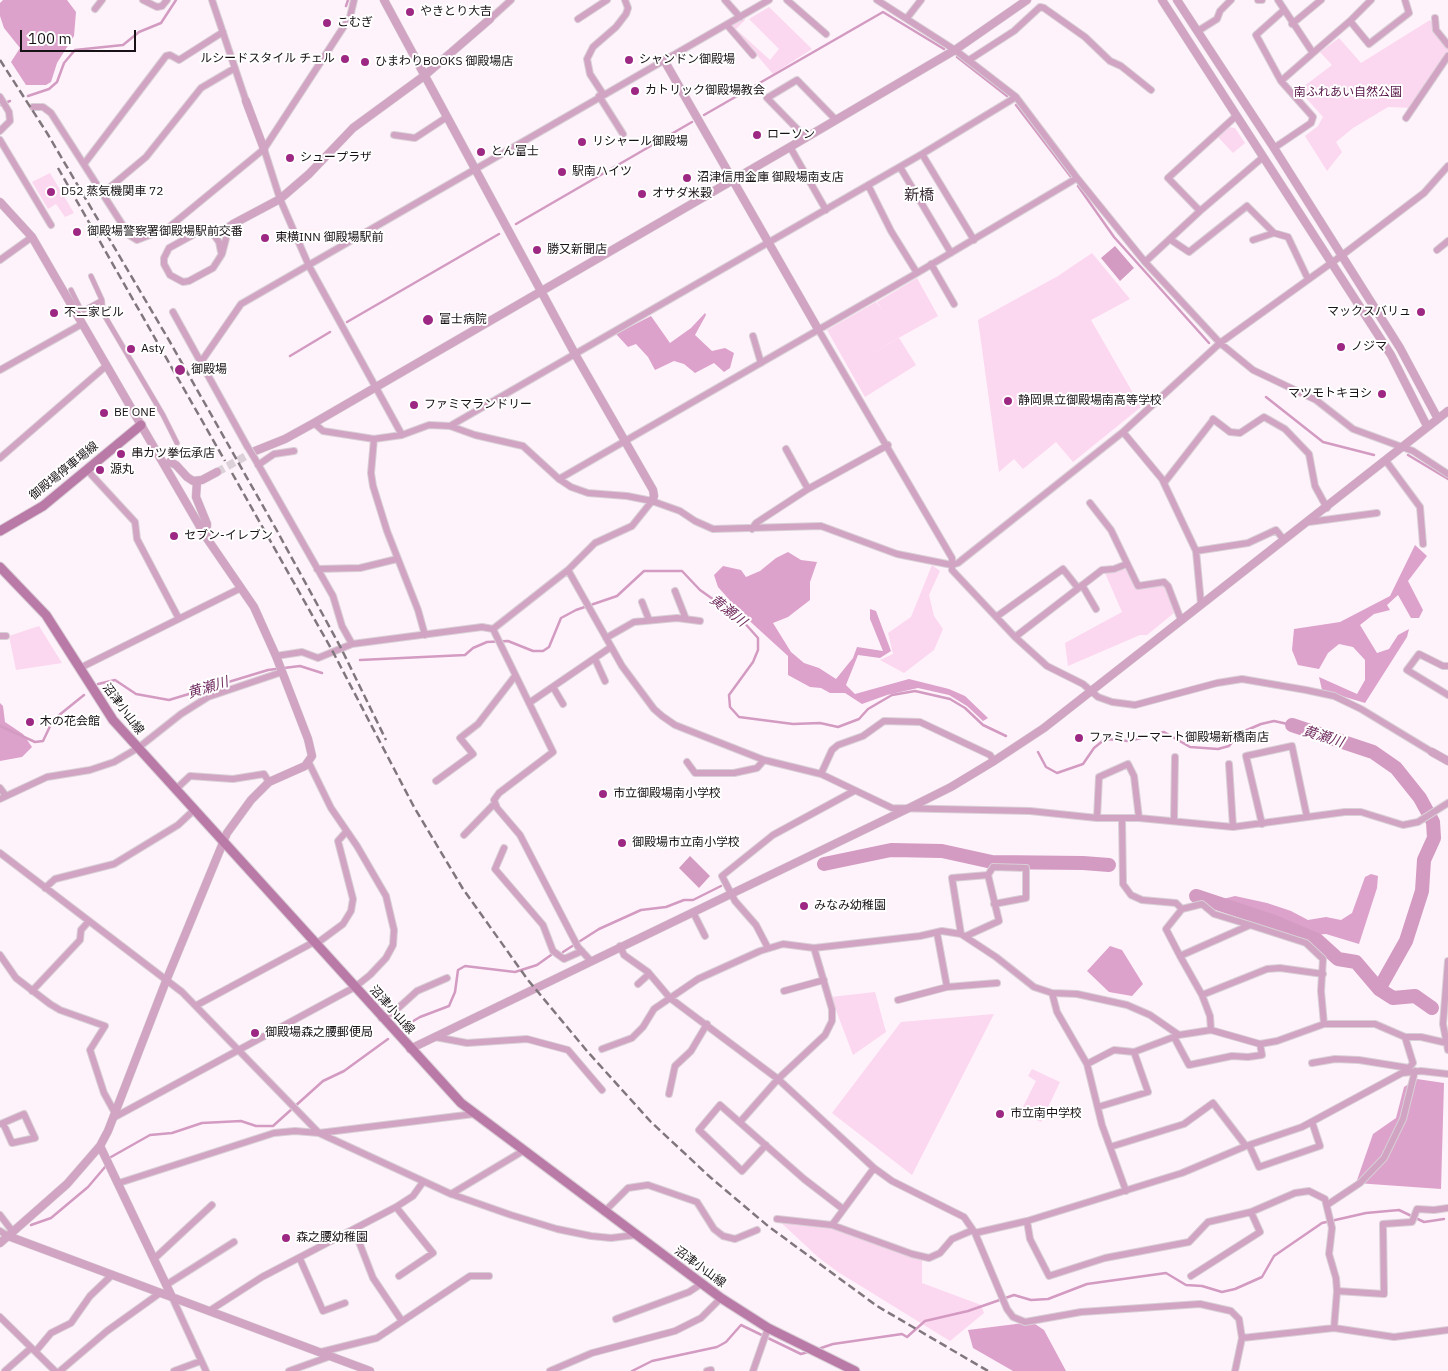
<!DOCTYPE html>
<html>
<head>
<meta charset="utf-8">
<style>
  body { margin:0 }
  #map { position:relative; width:1448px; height:1371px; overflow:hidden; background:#fef3fa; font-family:"IBM Plex Sans",sans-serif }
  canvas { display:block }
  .scale { position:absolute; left:20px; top:30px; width:116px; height:22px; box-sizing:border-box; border:2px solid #181216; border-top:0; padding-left:6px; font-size:15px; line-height:18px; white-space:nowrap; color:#181216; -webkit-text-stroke:4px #fff; paint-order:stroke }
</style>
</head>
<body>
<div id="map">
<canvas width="1448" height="1371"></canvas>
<div class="scale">100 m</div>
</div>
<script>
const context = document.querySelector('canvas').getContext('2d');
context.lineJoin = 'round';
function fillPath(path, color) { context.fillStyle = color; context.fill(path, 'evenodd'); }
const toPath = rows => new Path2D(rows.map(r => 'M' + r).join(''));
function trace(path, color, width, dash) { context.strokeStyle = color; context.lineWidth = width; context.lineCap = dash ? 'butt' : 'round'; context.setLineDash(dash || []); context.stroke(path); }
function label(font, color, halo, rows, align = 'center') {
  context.font = font + ' "IBM Plex Sans","Noto Sans JP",sans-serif'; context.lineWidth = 4; context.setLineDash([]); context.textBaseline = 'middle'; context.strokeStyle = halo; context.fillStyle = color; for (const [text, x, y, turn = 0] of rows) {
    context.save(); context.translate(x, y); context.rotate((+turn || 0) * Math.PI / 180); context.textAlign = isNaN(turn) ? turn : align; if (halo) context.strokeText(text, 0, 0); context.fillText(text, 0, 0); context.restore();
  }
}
const green = toPath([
  [769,7,812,49,773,74,731,25,744,18,745,20,736,29,770,60,779,49,749,19],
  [1430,20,1448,45,1448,56,1413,108,1388,107,1353,128,1336,142,1342,152,1327,171,1305,136,1318,126,1323,117,1299,90,1332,65,1320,52,1339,38,1361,63],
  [1228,127,1235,128,1245,143,1233,153,1218,137],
  [50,173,74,213,65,217,56,204,48,209,32,182],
  [1092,253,1130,299,1091,320,1141,407,1073,462,1056,442,1023,469,1014,459,999,472,978,320,1058,276],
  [917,278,938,316,859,360,899,338,916,365,865,397,827,330,876,302,882,310,877,302],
  [932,565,940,571,929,595,934,616,943,629,934,650,904,673,880,660,893,654,888,633,911,617],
  [1127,569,1142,587,1164,584,1169,589,1174,613,1147,635,1140,635,1068,666,1065,643,1122,612,1105,573],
  [39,626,62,663,16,670,9,636],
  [875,992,886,1032,853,1055,831,997],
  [994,1014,912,1175,832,1113,901,1022],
  [1032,1069,1060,1082,1041,1122,1020,1113,1036,1081,1028,1076],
  [777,1219,829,1226,922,1259,922,1283,981,1305,984,1313,950,1341,838,1272,818,1257]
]);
const forest = toPath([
  [3,0,67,0,76,12,74,36,57,63,51,82,46,85,26,85,11,62,20,48,4,28,0,16,0,3],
  [705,313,706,315,695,335,712,351,725,348,734,353,730,368,724,372,714,363,695,373,684,364,674,361,655,370,648,357,636,344,628,347,616,334,651,316,670,343,691,328],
  [1415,545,1427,556,1408,581,1423,610,1419,618,1411,618,1398,595,1387,605,1390,610,1374,614,1360,625,1377,653,1389,649,1398,635,1409,629,1407,637,1365,703,1322,690,1319,677,1357,694,1365,680,1365,660,1353,647,1339,644,1328,653,1319,669,1298,665,1292,650,1294,629,1340,622,1390,596],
  [788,552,801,560,817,562,810,582,810,600,788,617,773,623,791,652,804,663,819,668,836,679,853,658,857,647,883,651,870,619,870,609,876,611,891,651,880,658,858,655,846,685,855,694,909,679,949,689,965,696,988,718,983,721,967,706,949,695,918,688,887,695,862,704,845,693,830,693,821,688,810,687,788,675,788,656,743,615,718,587,714,575,723,566,741,570,746,577,760,571,776,558],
  [0,703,3,706,5,722,23,734,32,747,22,757,0,761],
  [1371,874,1378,876,1377,888,1359,944,1326,934,1313,935,1219,900,1235,896,1267,903,1291,911,1308,920,1326,917,1341,920,1352,913,1365,877],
  [1110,946,1122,950,1143,984,1132,996,1109,992,1087,971],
  [1417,1079,1444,1083,1441,1189,1356,1183,1373,1134,1396,1118,1404,1087],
  [1032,1322,1044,1330,1066,1371,1013,1371,973,1348,968,1330]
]);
const water = toPath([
  [1115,246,1134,268,1120,281,1101,258],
  [690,856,710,876,699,888,679,868]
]);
const stream = toPath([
  [346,6,348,0],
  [957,57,1007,96],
  [28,96,49,89,57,82,64,63,75,50,123,45,139,32,161,23,176,0],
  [0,105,10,101],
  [1016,105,1071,177],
  [704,115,883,12,944,49],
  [1078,186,1114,237,1209,343],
  [516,224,692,122],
  [347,322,499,234],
  [290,356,330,332],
  [1266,397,1323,442,1374,455],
  [1408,455,1448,479],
  [360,660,465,655,473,648,487,642,508,641,533,651,543,651,549,647,561,618,576,610,617,596,644,571,682,571,700,590,741,619,758,638,758,650,753,662,729,695,730,707,739,717,793,724,820,723,838,727,859,719,868,709,892,695,915,691,950,699,965,708,983,725,1006,736],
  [98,684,115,680,136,694,169,700,268,670,300,666,322,673],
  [0,726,35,742,43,741,53,720,84,695],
  [1038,752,1046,767,1057,773,1083,764,1094,748,1105,739,1129,741,1164,732,1190,747,1218,749,1229,746,1240,733,1261,724,1274,721,1292,725],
  [563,952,599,929,641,910,666,907,684,900,693,900,721,886],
  [403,1027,420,1017,449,1006,455,992,458,970,465,966,515,972,537,965,551,955],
  [111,1157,150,1135,172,1133,202,1123,241,1121,256,1126,273,1126,323,1081,344,1071,388,1039],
  [31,1225,51,1218,88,1187,105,1167],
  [818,1349,833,1344,902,1334,907,1337,925,1321,968,1311,1014,1295,1031,1300,1048,1299,1087,1284,1166,1273,1186,1285,1202,1286,1222,1292,1235,1289,1262,1277,1274,1256,1322,1223,1366,1213,1399,1210,1424,1222,1444,1219],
  [632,1371,652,1361,717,1347,726,1342,741,1325,801,1354,808,1352]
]);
const river = toPath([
  [1292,725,1373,752,1396,768,1420,798,1433,822,1434,838,1424,860,1422,891,1406,941,1379,989],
  [824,864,891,850,942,851,992,862,1083,863,1109,865],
  [1196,896,1274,922,1317,940,1338,959,1356,962,1379,989,1393,998,1415,996,1432,1008]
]);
const tertiaryTunnel = toPath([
  [217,472,255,451]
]);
const pedestrian = toPath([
  [91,276,102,300],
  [71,290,80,308,84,310,102,300,103,313,163,415,177,443]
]);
const minor = toPath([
  [143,0,157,7,162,6,167,0],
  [212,0,246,101],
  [725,0,740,17],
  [787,0,826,34],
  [877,0,955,50,1016,97,1077,178,1145,262,1220,343,1253,370,1316,400,1353,429,1413,451,1448,474],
  [1258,0,1262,0],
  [1278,0,1313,53,1281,81],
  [95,9,102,0],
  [907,18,921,0],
  [1435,18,1436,30,1448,45],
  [490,19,511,0],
  [578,19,607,0],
  [1350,21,1369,44,1409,13,1405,0],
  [1292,24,1321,0],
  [727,25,753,55],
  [1198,31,1217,19,1220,11,1231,0],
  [1313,53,1350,21,1371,0],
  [969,60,1014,31,1040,7,1044,8,1085,37,1110,61,1121,66,1151,90],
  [603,94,590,74,587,59,593,47,616,27,626,14,628,8,625,0],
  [599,96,623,134],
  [0,97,9,112,10,121,0,131],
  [33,107,43,107,51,113,129,235,137,240,168,228,264,149,350,17,354,0],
  [1406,118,1448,56],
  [394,135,415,138,447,117],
  [806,138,767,98,797,80,836,120],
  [0,140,51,225],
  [790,147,826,210],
  [1274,148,1311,123,1313,117,1281,81,1256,35,1284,10],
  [264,149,280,199,309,266,402,435],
  [922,154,974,240],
  [84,164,166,56,170,55,179,60,223,32],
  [900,167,951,253],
  [868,185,891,231,917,273],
  [103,193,146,157,201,88,235,68],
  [1200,211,1168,178,1236,116],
  [233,224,228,231,222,254,213,268,189,281,183,282,170,275,164,264,164,258,169,248,200,231,218,231,233,224],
  [211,231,219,242,221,252],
  [1171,240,1189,252,1247,206,1274,233],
  [1253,240,1274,233,1288,237,1308,279],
  [1437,250,1448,241],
  [0,260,32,237],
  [1145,262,1200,211,1262,158],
  [931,264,954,304],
  [173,312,247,446],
  [818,329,952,558,952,570,1015,637,1047,666,1083,684,1098,697,1112,702,1135,705,1217,683,1242,679,1306,690,1334,696,1361,709,1432,752],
  [753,336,761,363],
  [201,362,241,304,769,0],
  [0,370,82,324],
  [1213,419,1230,432,1240,433,1264,417,1285,429,1309,454,1315,486,1327,508],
  [314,423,323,431,374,439,402,435,429,425,450,426,475,435,523,446,559,479,571,487,588,493,627,496,652,501],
  [450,426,922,154,1016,97],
  [1123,432,1162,479,1196,551,1201,604],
  [374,439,371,473,373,486,387,531,418,610,425,635],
  [786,449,808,489],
  [0,458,106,366],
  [255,459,333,596,342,626,352,644],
  [1386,461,1420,507,1423,544],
  [258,465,274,454,294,451],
  [87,470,135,522,137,539,178,617],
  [559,479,917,273,1077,178],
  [1164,483,1213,420],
  [1090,503,1111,530,1138,586,1164,582,1168,586,1181,620],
  [1309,522,1377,513],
  [752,529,756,523,808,489,888,445],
  [1196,551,1248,543,1276,530,1284,540],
  [317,569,360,568,397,559],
  [568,570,622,666,654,709,662,716,675,725,764,760,821,774,892,808,1030,811,1097,818,1139,818,1233,827,1345,812,1361,812,1403,825,1418,822,1448,803],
  [1082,585,1096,609],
  [675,591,686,619],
  [642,602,649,620],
  [996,617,1063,569,1078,588],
  [493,629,553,752,499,793,494,800,497,808,520,835,578,947,590,960],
  [0,636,6,636],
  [1015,637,1102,570,1114,569,1127,564],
  [606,638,634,622,677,618,700,621],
  [276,656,302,652,318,658,352,644,482,627,493,629,568,570,595,543,632,526,652,501,680,511,695,521,713,529,821,526,897,554,952,565,958,563,1123,432,1220,343,1341,256,1424,193,1448,166],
  [595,659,605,681],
  [1448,666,1443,666,1419,654,1407,670,1448,695],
  [80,668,241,588],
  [553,687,563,704],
  [529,703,611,647],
  [687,762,695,773,734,773,757,768,764,760],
  [1229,764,1233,827],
  [821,774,832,750,838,745,863,736,884,721,920,722,990,755,994,761],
  [436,781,473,754,460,738,478,724,515,676],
  [0,788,6,796],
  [175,790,190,776,233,779,264,774,269,782],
  [0,799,47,777,90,770,114,762,138,748,181,714,208,697,282,672],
  [1097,818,1099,777,1128,764,1134,776,1139,818],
  [1122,818,1123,884,1131,895,1142,900,1176,903,1182,909,1202,904,1214,914,1250,925],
  [1174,821,1175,757],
  [1262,824,1246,756,1292,746,1307,817],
  [464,835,495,803],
  [504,848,495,869,543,925,553,951,564,959,582,951],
  [0,853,182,992,319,1133,451,1194,511,1215,557,1229,591,1236,611,1238,635,1235],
  [45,888,55,879,114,864,178,825,194,810],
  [693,912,705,936],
  [937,933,947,987],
  [961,934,952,878,988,875,993,867,1026,868,1026,898,994,904],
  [966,936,999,921,988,875],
  [316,944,343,924,351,911,353,899,338,841,346,832],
  [620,946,624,955,648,972,670,998,778,1079,874,1168,892,1181,964,1217,975,1233,1007,1309,1013,1317,1025,1322,1081,1312,1200,1304,1231,1311,1239,1319,1242,1338,1235,1371],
  [768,948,756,925,735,901,722,876,773,835,854,791],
  [0,955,16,978,50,1004,60,1010,105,1026,90,1050,104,1093,115,1113],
  [1180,956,1166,929,1182,909],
  [1448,961,1443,1024,1448,1050],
  [638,984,649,974],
  [32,991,80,940,81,930,89,921],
  [784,991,824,980],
  [1052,993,1077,994,1127,1005,1150,1015,1179,1035,1211,1030,1260,1044,1277,1041,1324,1024,1375,1024,1405,1037,1413,1063,1409,1068,1359,1060,1335,1059,1312,1063],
  [1202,995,1267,969,1280,968,1323,974],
  [898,1000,947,987,997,983],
  [197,1005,314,942],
  [381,1018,395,1011,417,991,447,978],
  [1211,1030,1210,1016,1202,995,1180,956,1250,925,1306,943,1323,959,1321,991,1324,1024],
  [435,1037,467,1043,527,1039,568,1050,602,1090],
  [1174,1037,1189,1065,1232,1056,1248,1057,1262,1055,1260,1044],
  [1405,1037,1421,1037,1447,1043],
  [602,1049,632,1038,643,1027,654,1009,698,979,760,951,783,944,814,948,920,936,942,931,961,934,996,957,1034,987,1052,993,1057,1012,1087,1064,1102,1125,1126,1191],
  [1087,1064,1114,1050,1134,1052],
  [669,1094,675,1066,691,1051,707,1024],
  [1098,1107,1148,1092,1134,1052,1179,1035],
  [113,1118,355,987,370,975,386,958,393,945,394,930,386,896,357,846,331,808,309,763],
  [740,1122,778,1079,825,1035,832,1021,832,1009,814,948],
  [0,1124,3,1123,24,1114,35,1138,12,1143,3,1123],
  [766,1145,742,1171,699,1130,720,1105,804,1179,843,1209],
  [1249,1145,1259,1167,1320,1146,1312,1122],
  [1110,1147,1184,1124,1213,1103,1246,1146],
  [119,1183,274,1133,295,1131,319,1133,474,1114],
  [451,1194,523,1151],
  [1327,1205,1360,1183,1384,1158,1403,1119,1415,1071],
  [396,1207,433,1253,399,1276],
  [604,1212,628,1188,648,1185,697,1202,714,1229,723,1236,735,1239,757,1230],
  [0,1215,13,1232],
  [777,1219,832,1225,912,1254,929,1258,940,1253,952,1239,973,1230],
  [1027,1221,1030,1239,1049,1276,1105,1258,1189,1242,1208,1222,1251,1212,1295,1193,1309,1191,1325,1199,1332,1228,1329,1254,1336,1278,1337,1291],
  [832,1225,874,1168],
  [354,1229,373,1278,402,1321],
  [0,1231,8,1236],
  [975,1233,1027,1221,1182,1173,1246,1146,1302,1127,1402,1073,1421,1071,1448,1074],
  [155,1258,212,1205],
  [300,1259,323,1311,345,1303],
  [1191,1276,1260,1232,1251,1212],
  [166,1285,234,1242],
  [172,1297,206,1371],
  [209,1311,262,1277,396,1207,413,1196,423,1182],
  [0,1317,55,1371],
  [616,1319,689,1292,701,1284],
  [1334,1328,1337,1291,1384,1294,1383,1224,1412,1222,1417,1209,1434,1210,1448,1208],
  [1242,1338,1334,1328,1394,1337,1448,1330],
  [36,1351,51,1333,71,1323,90,1296,112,1275],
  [321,1352,377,1338,470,1276,489,1276],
  [5,1371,31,1348],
  [60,1371,107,1331,160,1293],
  [174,1371,201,1361],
  [289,1371,331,1356],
  [550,1371,592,1353,675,1331,701,1318,721,1298],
  [707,1371,711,1370],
  [753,1371,768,1328]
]);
const tertiary = toPath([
  [384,0,575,354,653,490,654,496,652,501],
  [1162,0,1391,355,1427,426],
  [1177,0,1274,148,1400,348,1438,419],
  [664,60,818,329],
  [246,101,264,149],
  [0,202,32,237,206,537,254,607,276,656,308,739,312,756,305,766,269,782,251,800,227,833,166,981,108,1131,100,1146,67,1184,0,1243],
  [233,224,280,199,309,174,353,128,424,76,490,19],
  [255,451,285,439,314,423,790,147,955,50,1027,0],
  [170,462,176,465,187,477,193,481,202,480,217,472],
  [197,481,196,497,207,524,206,537],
  [1432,752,1448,761],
  [410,1049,907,809,951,787,994,761,1044,728,1448,411],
  [100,1146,172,1297],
  [8,1236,370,1371]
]);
const secondary = toPath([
  [0,531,43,506,141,425],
  [0,567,46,615,113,720,461,1103,721,1298,768,1328,855,1371]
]);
const rail = toPath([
  [0,60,47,133,170,342,276,529,341,648,386,740],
  [58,168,225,461],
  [232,473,333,652,414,807,463,889,528,980,587,1051,651,1122,710,1177,768,1226,877,1306,988,1371]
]);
const minorBridge = toPath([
  [247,446,255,459]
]);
const markers = [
  [410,12,5,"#9d2884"],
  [327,23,5,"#9d2884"],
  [345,59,5,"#9d2884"],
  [629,60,5,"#9d2884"],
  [365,62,5,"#9d2884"],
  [635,91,5,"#9d2884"],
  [757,135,5,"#9d2884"],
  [582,142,5,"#9d2884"],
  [481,152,5,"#9d2884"],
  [290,158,5,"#9d2884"],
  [562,172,5,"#9d2884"],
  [687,178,5,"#9d2884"],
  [51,192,5,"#9d2884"],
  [642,194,5,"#9d2884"],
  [77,232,5,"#9d2884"],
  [265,238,5,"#9d2884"],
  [537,250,5,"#9d2884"],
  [1421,312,5,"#9d2884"],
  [54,313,5,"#9d2884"],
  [428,320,6,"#9d2884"],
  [1341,347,5,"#9d2884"],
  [131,349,5,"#9d2884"],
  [180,370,6,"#9d2884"],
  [1382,394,5,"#9d2884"],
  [1008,401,5,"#9d2884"],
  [414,405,5,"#9d2884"],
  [104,413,5,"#9d2884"],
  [121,454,5,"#9d2884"],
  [100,470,5,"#9d2884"],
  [174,536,5,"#9d2884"],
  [30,722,5,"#9d2884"],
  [1079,738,5,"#9d2884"],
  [603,794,5,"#9d2884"],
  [622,843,5,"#9d2884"],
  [804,906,5,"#9d2884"],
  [255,1033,5,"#9d2884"],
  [1000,1114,5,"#9d2884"],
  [286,1238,5,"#9d2884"]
];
const poiNames = [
  ["やきとり大吉",420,12],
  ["こむぎ",337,23],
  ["ルシードスタイル チェル",335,59,"right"],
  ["シャンドン御殿場",639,60],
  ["ひまわりBOOKS 御殿場店",375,62],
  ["カトリック御殿場教会",645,91],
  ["ローソン",767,135],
  ["リシャール御殿場",592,142],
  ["とん富士",491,152],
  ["シュープラザ",300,158],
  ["駅南ハイツ",572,172],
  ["沼津信用金庫 御殿場南支店",697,178],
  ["D52 蒸気機関車 72",61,192],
  ["オサダ米穀",652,194],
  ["御殿場警察署御殿場駅前交番",87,232],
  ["東横INN 御殿場駅前",275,238],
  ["勝又新聞店",547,250],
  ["マックスバリュ",1411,312,"right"],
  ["不二家ビル",64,313],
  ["富士病院",439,320],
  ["ノジマ",1351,347],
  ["Asty",141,349],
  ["御殿場",191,370],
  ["マツモトキヨシ",1372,394,"right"],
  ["静岡県立御殿場南高等学校",1018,401],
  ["ファミマランドリー",424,405],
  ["BE ONE",114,413],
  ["串カツ拳伝承店",131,454],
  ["源丸",110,470],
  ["セブン-イレブン",184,536],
  ["木の花会館",40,722],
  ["ファミリーマート御殿場新橋南店",1089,738],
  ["市立御殿場南小学校",613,794],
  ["御殿場市立南小学校",632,843],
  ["みなみ幼稚園",814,906],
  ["御殿場森之腰郵便局",265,1033],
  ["市立南中学校",1010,1114],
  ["森之腰幼稚園",296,1238]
];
const parkNames = [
  ["南ふれあい自然公園",1348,93]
];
const streetNames = [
  ["御殿場停車場線",64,471,-39],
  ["沼津小山線",123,709,53],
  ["沼津小山線",392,1010,48],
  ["沼津小山線",700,1267,36]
];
const waterNames = [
  ["黄瀬川",728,611,38],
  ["黄瀬川",208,688,-17],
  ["黄瀬川",1323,737,17]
];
const quarterNames = [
  ["新橋",919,196]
];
fillPath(green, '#fcd7f0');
fillPath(forest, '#dca2cb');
fillPath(water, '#d39ac2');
trace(stream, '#d39ac2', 2.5);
trace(river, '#d39ac2', 14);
trace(tertiaryTunnel, '#dcd1d8', 8, [8, 4]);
trace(pedestrian, '#d9cfd6', 6);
trace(minor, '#d9cfd6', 8);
trace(tertiary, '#d9cfd6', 9);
trace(secondary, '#d9cfd6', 11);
trace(pedestrian, '#d0a4c2', 4.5);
trace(minor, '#d0a4c2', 6);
trace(tertiary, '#d0a4c2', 8);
trace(secondary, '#ba7aa8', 9);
trace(rail, '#80777d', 2.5, [8, 4]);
trace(minorBridge, '#d9cfd6', 8, []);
trace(minorBridge, '#d0a4c2', 6);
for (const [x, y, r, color] of markers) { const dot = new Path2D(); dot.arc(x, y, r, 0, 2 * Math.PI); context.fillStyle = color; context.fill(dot); trace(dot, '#fff', 2); }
label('12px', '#181216', '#fff', poiNames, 'left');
label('12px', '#561347', '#fff', parkNames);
label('12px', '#181216', '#fff', streetNames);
label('italic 14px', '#722e61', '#fff', waterNames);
label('15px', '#40323b', '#fff', quarterNames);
</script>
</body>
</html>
